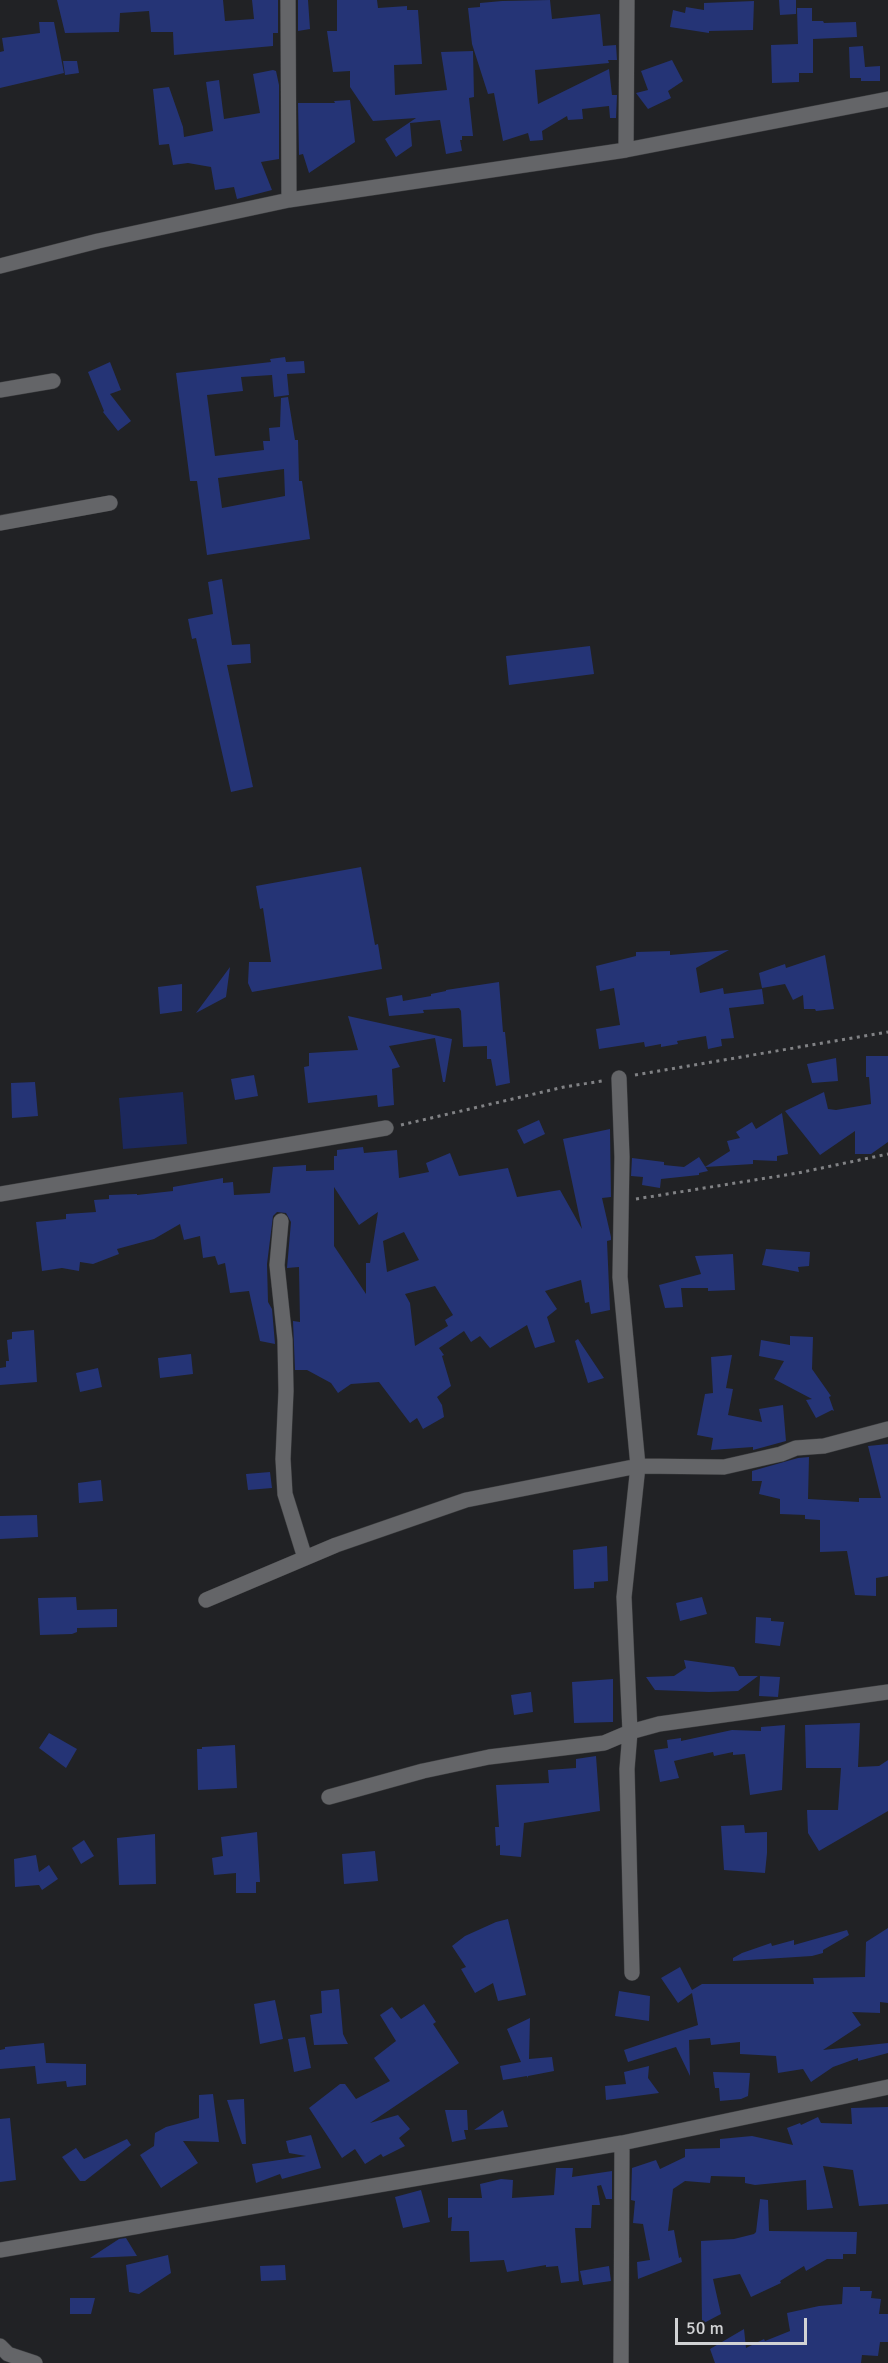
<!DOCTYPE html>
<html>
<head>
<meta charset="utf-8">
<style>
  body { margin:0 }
  #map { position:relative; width:888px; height:2363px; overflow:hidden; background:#212225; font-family:Signika,sans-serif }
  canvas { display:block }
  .scale { position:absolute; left:675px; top:2318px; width:132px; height:27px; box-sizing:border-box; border:3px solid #d1d2d4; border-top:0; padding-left:8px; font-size:18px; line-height:21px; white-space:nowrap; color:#d1d2d4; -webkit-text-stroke:4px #212225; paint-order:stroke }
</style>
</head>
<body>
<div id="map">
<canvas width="888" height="2363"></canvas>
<div class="scale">50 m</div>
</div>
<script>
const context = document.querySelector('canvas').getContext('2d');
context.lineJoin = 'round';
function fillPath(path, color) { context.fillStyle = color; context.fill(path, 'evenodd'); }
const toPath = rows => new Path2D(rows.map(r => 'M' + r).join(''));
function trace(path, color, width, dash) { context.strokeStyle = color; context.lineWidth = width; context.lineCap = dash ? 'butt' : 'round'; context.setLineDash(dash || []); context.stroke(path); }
const green = toPath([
  [183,1092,187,1144,123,1149,119,1098]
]);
const building = toPath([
  [57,0,223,0,225,21,254,19,252,0,278,0,278,33,273,33,273,46,174,55,173,32,151,32,149,11,120,13,119,32,65,33],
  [298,0,308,0,310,29,298,31],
  [337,0,377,0,378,8,407,6,407,10,418,10,422,64,394,65,395,95,447,90,441,52,473,51,474,97,469,98,473,136,462,136,462,140,460,140,462,151,446,154,440,120,410,123,412,146,396,157,385,139,416,118,373,121,350,87,350,71,333,72,327,31,337,31],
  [550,0,552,19,600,14,603,46,616,45,617,60,608,60,609,63,535,70,538,104,609,69,612,95,617,95,616,118,610,118,609,106,582,109,583,119,568,120,567,116,542,131,543,140,530,141,528,133,503,141,494,93,488,94,472,44,468,8,480,7,480,3,502,1],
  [779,0,796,0,796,14,780,15],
  [754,1,753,30,709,31,709,33,670,27,673,10,685,13,686,7,704,10,704,3],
  [797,8,812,8,812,21,823,21,824,23,856,22,857,37,813,39,813,73,799,73,799,82,772,83,771,45,798,44],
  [39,22,54,22,64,73,0,88,0,52,4,51,2,38,40,33],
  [863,46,865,67,880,66,880,81,861,81,861,78,850,78,849,47],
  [672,60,683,81,668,91,671,98,648,109,636,93,648,90,641,71],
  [63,61,77,61,79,73,65,75],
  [273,70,276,71,279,85,279,159,261,162,272,190,237,199,234,187,215,190,211,167,188,163,173,165,169,144,159,145,153,89,169,87,183,127,184,137,213,131,206,82,219,80,224,119,260,113,253,74],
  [350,100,355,142,309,173,303,154,299,155,298,103,335,103,334,101],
  [285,357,286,362,304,361,305,373,287,374,289,395,274,397,272,375,241,377,243,391,207,395,215,456,264,450,263,441,270,441,269,428,280,427,281,398,288,397,295,440,298,440,299,481,302,481,310,539,207,555,197,481,190,481,176,373,271,362,270,359],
  [284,469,285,496,222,508,218,478],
  [110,362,121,390,110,394,131,421,118,431,103,412,104,411,88,372],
  [222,579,232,645,250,644,251,663,227,665,253,787,231,792,196,638,192,639,188,619,213,614,208,582],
  [590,646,594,674,509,685,506,656],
  [361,867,375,945,378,944,382,969,252,992,248,983,249,962,271,962,263,908,260,909,256,886],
  [729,950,696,968,700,993,723,988,724,994,762,989,764,1004,729,1008,734,1038,721,1039,722,1046,708,1049,706,1036,677,1041,678,1044,661,1047,661,1044,645,1047,644,1042,599,1049,596,1029,620,1025,614,988,600,991,596,966,636,956,636,952,670,951,670,955],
  [825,955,834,1009,816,1011,815,1009,804,1009,803,995,793,1000,785,984,762,988,759,973,785,964,786,968],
  [230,967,226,997,196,1013],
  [499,982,503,1032,505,1032,510,1083,496,1086,491,1059,487,1059,487,1046,463,1047,461,1011,459,1008,423,1010,424,1013,389,1016,386,998,402,995,403,1001,431,996,431,994,446,991,446,990],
  [182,984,182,1011,160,1014,158,987],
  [348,1016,452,1039,445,1082,443,1082,435,1038,389,1046,400,1067,392,1069,394,1105,378,1107,377,1095,308,1103,304,1067,309,1066,309,1053,358,1050],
  [866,1056,888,1056,888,1142,871,1154,855,1154,855,1131,820,1155,785,1111,824,1092,828,1109,836,1110,871,1104,869,1077,866,1077],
  [836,1058,838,1081,812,1083,807,1064],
  [254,1075,258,1096,235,1100,231,1079],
  [35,1082,38,1116,12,1118,11,1083],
  [782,1113,788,1154,777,1156,777,1161,753,1160,753,1164,705,1167,730,1151,727,1141,740,1138,736,1132,752,1122,756,1129],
  [539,1120,545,1134,524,1144,517,1130],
  [610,1129,611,1197,602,1198,611,1237,611,1240,607,1241,610,1310,591,1314,589,1302,585,1303,581,1280,545,1291,557,1309,547,1317,555,1342,535,1348,527,1325,490,1348,480,1336,471,1342,464,1331,439,1348,444,1355,442,1356,451,1386,437,1397,442,1405,444,1417,423,1429,417,1418,410,1423,379,1382,351,1384,338,1393,331,1383,307,1370,295,1370,293,1321,300,1322,299,1267,287,1268,291,1222,286,1213,277,1212,273,1216,267,1264,268,1302,272,1309,275,1344,260,1341,249,1291,230,1293,225,1263,218,1265,215,1256,203,1258,200,1236,184,1240,180,1224,154,1239,117,1249,119,1254,93,1264,80,1262,79,1271,62,1268,42,1271,36,1222,66,1219,66,1214,96,1212,94,1200,109,1199,109,1195,137,1194,137,1195,173,1191,173,1187,223,1178,223,1183,233,1182,234,1195,270,1193,273,1167,306,1165,306,1171,334,1170,334,1156,337,1156,337,1150,363,1147,364,1153,397,1150,399,1178,429,1172,426,1163,450,1153,459,1176,508,1168,517,1197,560,1190,582,1229,563,1139],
  [334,1187,359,1225,378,1212,370,1263,366,1263,366,1294,334,1246],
  [404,1232,419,1260,387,1272,383,1241],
  [435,1286,453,1315,445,1320,448,1326,415,1346,410,1303,405,1294],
  [699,1157,708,1171,699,1173,699,1175,661,1179,660,1188,642,1185,643,1177,631,1176,632,1158,664,1162,664,1165,684,1167],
  [766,1249,810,1252,809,1266,798,1267,799,1272,762,1265],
  [733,1254,735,1290,708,1291,708,1288,681,1288,683,1307,665,1308,659,1285,701,1274,695,1256],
  [34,1330,37,1382,0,1385,0,1368,6,1367,6,1361,9,1361,7,1340,12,1339,12,1332],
  [790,1336,813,1337,812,1369,831,1396,829,1397,834,1411,832,1410,816,1418,806,1400,812,1399,774,1379,784,1361,759,1356,761,1340,790,1345],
  [578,1339,604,1378,588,1383,575,1341],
  [191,1354,193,1374,160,1378,158,1358],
  [732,1355,726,1388,733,1389,728,1415,762,1422,759,1409,783,1405,786,1441,753,1450,753,1447,711,1450,713,1438,697,1435,705,1394,713,1393,711,1357],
  [98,1368,102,1387,80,1392,76,1373],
  [888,1444,888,1576,876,1578,876,1596,855,1595,847,1551,820,1552,820,1520,805,1519,805,1515,780,1514,780,1499,759,1494,762,1481,752,1481,752,1471,798,1458,809,1457,808,1499,859,1502,859,1498,881,1498,868,1446],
  [270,1472,272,1488,248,1490,246,1474],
  [101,1480,103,1501,79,1503,78,1483],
  [37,1515,38,1537,0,1539,0,1516],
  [607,1546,608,1581,594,1582,594,1588,574,1589,573,1550],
  [76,1597,77,1610,117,1609,117,1627,77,1628,77,1632,72,1634,40,1635,38,1598],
  [702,1597,707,1614,680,1621,676,1603],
  [756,1617,771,1618,771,1621,784,1622,780,1646,755,1643],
  [684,1660,734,1667,739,1676,758,1676,738,1691,709,1692,655,1690,646,1677,674,1676,686,1668],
  [760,1676,780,1677,778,1697,759,1696],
  [613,1679,613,1722,574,1723,572,1682],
  [531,1692,533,1712,514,1715,511,1695],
  [860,1723,858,1767,879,1766,888,1760,888,1811,819,1851,808,1833,807,1810,838,1810,841,1768,806,1768,805,1725],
  [785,1725,782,1790,750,1795,745,1754,733,1755,733,1752,714,1756,713,1752,674,1761,679,1778,660,1782,654,1750,668,1748,667,1740,681,1738,681,1741,732,1730,761,1731,761,1727],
  [49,1733,77,1749,66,1768,39,1748],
  [235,1745,237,1788,198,1790,197,1749,202,1749,202,1747],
  [596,1756,600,1811,524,1823,521,1857,500,1855,500,1845,496,1846,495,1827,499,1827,496,1785,549,1783,548,1770,576,1768,576,1759],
  [744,1825,745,1833,767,1832,767,1853,765,1873,724,1870,721,1826],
  [257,1832,260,1882,256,1882,256,1893,236,1893,236,1873,214,1875,212,1858,223,1856,221,1837],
  [155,1834,156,1884,119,1885,117,1838],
  [84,1840,94,1856,81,1864,72,1848],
  [375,1851,378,1881,344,1884,342,1854],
  [36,1855,39,1872,49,1865,58,1879,42,1890,39,1885,15,1887,14,1859],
  [508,1919,526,1995,498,2001,493,1983,475,1993,461,1969,466,1967,452,1946,465,1936,496,1922],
  [888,1928,888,2003,880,2002,880,2013,852,2012,861,2025,823,2050,888,2043,888,2053,858,2061,858,2058,833,2067,811,2082,803,2069,778,2073,776,2056,740,2054,740,2042,711,2045,710,2038,689,2040,690,2076,676,2047,628,2062,624,2050,698,2025,692,1993,678,2003,661,1978,680,1967,692,1990,702,1984,814,1984,813,1978,865,1977,866,1942],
  [847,1930,849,1935,823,1950,823,1953,812,1956,733,1961,733,1958,742,1953,771,1943,772,1946,794,1940,794,1945],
  [339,1989,343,2034,348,2044,314,2045,310,2015,322,2013,321,1991],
  [619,1991,650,1996,649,2021,615,2016],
  [275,2000,283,2039,260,2044,254,2004],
  [424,2004,436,2022,433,2024,459,2063,370,2123,398,2115,410,2129,399,2138,405,2146,383,2157,381,2154,365,2164,355,2149,342,2158,309,2108,340,2084,345,2084,356,2099,390,2081,374,2058,396,2041,380,2015,392,2007,401,2019],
  [530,2018,529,2059,552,2057,554,2071,528,2076,528,2078,527,2076,503,2080,500,2066,521,2062,507,2029],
  [305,2037,311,2068,294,2072,288,2039],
  [44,2043,46,2063,86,2064,86,2085,67,2087,66,2081,37,2084,35,2066,0,2069,0,2050,5,2049,5,2047],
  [649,2066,648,2078,659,2093,606,2100,605,2086,626,2084,624,2072],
  [713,2072,750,2073,748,2096,741,2099,720,2101,719,2088,715,2088],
  [213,2094,219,2142,183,2141,198,2163,161,2188,140,2155,154,2146,155,2133,166,2127,199,2118,199,2095],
  [244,2099,246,2144,242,2144,227,2100],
  [888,2107,888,2204,859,2206,853,2170,823,2166,833,2208,807,2210,806,2180,755,2185,745,2183,745,2177,711,2176,710,2183,685,2181,673,2189,668,2231,674,2230,679,2258,681,2257,682,2262,638,2279,637,2262,650,2260,643,2224,633,2223,635,2201,631,2200,632,2168,656,2160,660,2169,685,2157,685,2149,720,2148,720,2139,752,2136,793,2145,787,2128,800,2123,801,2125,818,2117,821,2123,852,2124,851,2108],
  [445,2110,467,2110,468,2130,464,2130,466,2139,452,2142],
  [503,2110,508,2127,474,2130],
  [10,2118,16,2180,0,2182,0,2119],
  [311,2135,321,2168,282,2179,280,2174,256,2183,252,2164,306,2156,289,2153,286,2141],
  [127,2139,131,2145,85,2181,80,2181,62,2157,76,2148,84,2159],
  [556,2168,573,2168,572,2177,612,2171,612,2199,606,2199,601,2185,597,2186,600,2205,592,2205,591,2228,575,2228,579,2281,561,2283,558,2266,546,2267,546,2265,507,2272,504,2260,470,2262,469,2231,451,2231,452,2217,448,2218,448,2198,482,2198,480,2184,501,2179,513,2180,512,2198,554,2195],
  [421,2190,430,2222,403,2228,395,2197],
  [760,2199,768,2200,769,2231,857,2232,856,2254,843,2254,843,2259,827,2259,806,2271,804,2266,780,2281,781,2283,751,2297,740,2274,713,2279,721,2314,702,2324,701,2241,734,2239,754,2234,756,2232],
  [126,2238,137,2256,90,2258,119,2239],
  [168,2255,171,2273,139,2294,129,2292,126,2265],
  [285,2265,286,2280,261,2281,260,2266],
  [609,2266,611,2281,583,2285,580,2271],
  [843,2287,860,2287,860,2291,872,2291,871,2298,881,2299,879,2314,888,2314,888,2342,880,2342,878,2356,862,2355,861,2363,715,2363,710,2349,744,2329,746,2348,764,2339,765,2341,790,2331,787,2313,819,2306,842,2304],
  [70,2298,95,2298,91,2314,70,2314]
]);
const path = toPath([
  [635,1075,888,1032],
  [401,1125,564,1087,602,1081],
  [636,1199,798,1173,888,1154]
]);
const street = toPath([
  [288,0,289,200],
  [626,150,627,0],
  [0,266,98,241,289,200,626,150,888,99],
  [0,390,53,381],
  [0,523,110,503],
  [0,1194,386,1128],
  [281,1221,277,1265,285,1340,286,1391,283,1459,285,1494,305,1558],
  [206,1600,336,1545,466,1500,638,1466,724,1467,781,1454,796,1448,824,1446,888,1429],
  [329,1797,423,1771,489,1757,604,1743,630,1732,624,1597,638,1466,620,1277,622,1157,619,1078],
  [632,1973,627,1769,630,1732,659,1724,888,1692],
  [0,2250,622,2143,888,2087],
  [0,2346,8,2354,35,2363],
  [621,2363,622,2143]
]);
fillPath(green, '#1c285c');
fillPath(building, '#253476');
trace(street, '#3b3c3e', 16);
trace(path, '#818285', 3, [3, 4.5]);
trace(street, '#646568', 15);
</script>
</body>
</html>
